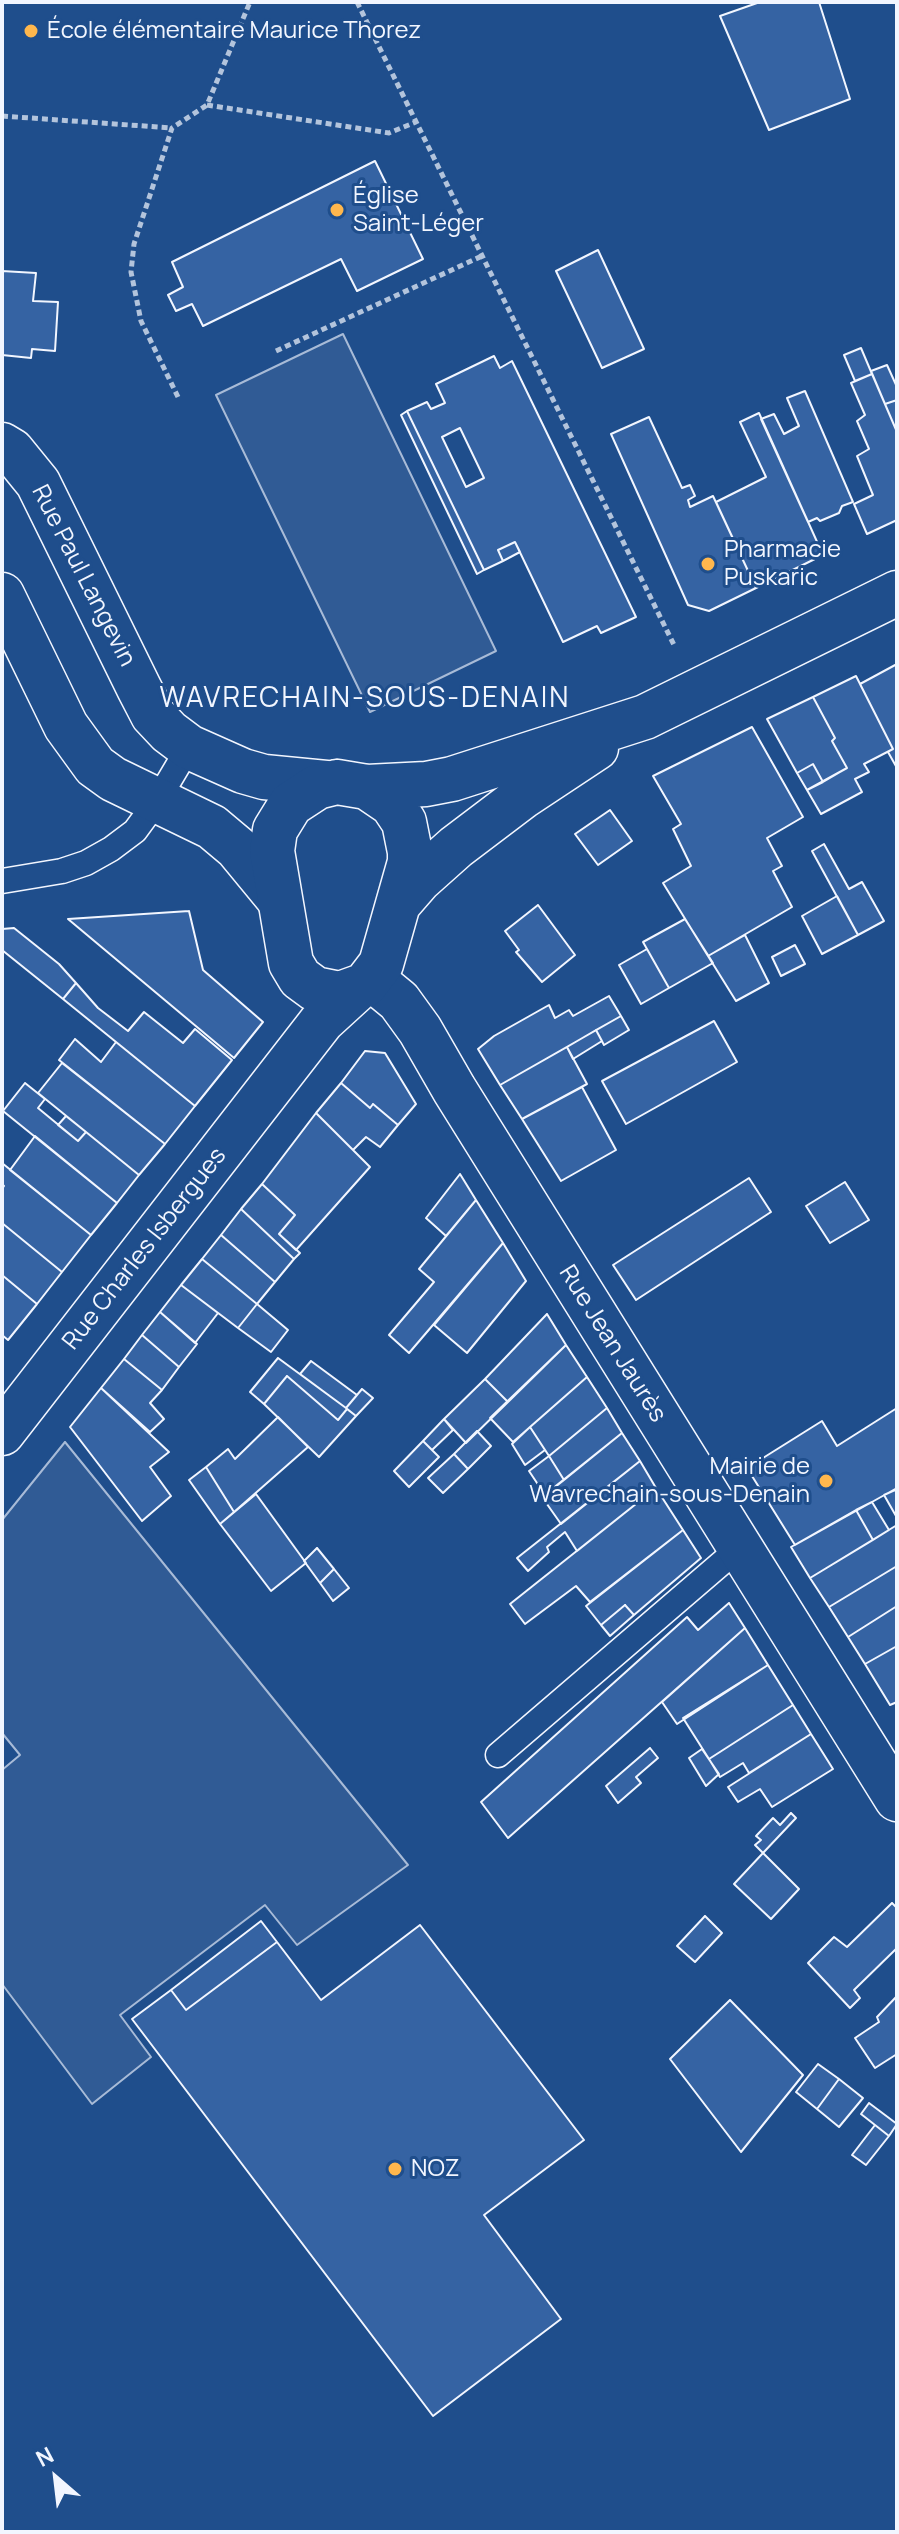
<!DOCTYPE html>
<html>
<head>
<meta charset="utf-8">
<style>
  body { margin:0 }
  #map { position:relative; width:899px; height:2534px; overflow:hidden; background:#1f4e8c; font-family:Manrope,sans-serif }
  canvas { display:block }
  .frame { position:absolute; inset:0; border:4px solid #f2f6ff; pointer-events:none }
  .north { position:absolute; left:16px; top:2438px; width:80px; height:80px; -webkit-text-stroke:6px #1f4e8c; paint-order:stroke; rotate:332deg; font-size:22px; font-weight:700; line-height:32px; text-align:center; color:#f2f6ff }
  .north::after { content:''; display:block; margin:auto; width:28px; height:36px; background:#f2f6ff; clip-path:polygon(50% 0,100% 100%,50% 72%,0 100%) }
</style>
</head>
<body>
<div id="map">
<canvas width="899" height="2534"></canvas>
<div class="frame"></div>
<div class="north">N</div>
</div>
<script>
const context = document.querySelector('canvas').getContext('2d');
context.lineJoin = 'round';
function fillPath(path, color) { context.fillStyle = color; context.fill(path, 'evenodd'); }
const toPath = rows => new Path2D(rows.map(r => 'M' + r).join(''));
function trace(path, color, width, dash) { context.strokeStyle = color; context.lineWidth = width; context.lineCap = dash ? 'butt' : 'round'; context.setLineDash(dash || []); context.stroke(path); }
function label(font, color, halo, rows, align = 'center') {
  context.font = font + ' Manrope,sans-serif'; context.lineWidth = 6; context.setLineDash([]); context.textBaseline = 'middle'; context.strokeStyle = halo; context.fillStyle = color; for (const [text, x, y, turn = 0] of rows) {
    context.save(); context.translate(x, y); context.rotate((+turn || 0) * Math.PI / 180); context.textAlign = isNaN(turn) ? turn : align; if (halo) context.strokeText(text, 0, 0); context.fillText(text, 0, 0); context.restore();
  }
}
const parking = toPath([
  [343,334,496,651,370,712,216,395,343,334],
  [65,1442,408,1865,297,1945,265,1905,120,2015,151,2057,92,2104,2,1984,2,1770,20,1755,2,1733,2,1520,65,1442]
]);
const building = toPath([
  [760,2,819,2,850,99,769,130,720,16,760,2],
  [375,161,423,259,357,291,341,259,203,326,192,304,176,311,168,295,183,287,172,262,375,161],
  [598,250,644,349,602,368,556,271,598,250],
  [2,271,36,273,33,301,58,302,55,351,32,349,31,358,2,355,2,271],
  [861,348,872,374,855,381,844,355,861,348],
  [494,356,500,368,512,361,636,617,601,633,597,626,563,642,515,542,498,550,503,561,484,570,407,411,427,402,431,409,445,403,436,384,494,356],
  [460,428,484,478,466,487,442,437,460,428],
  [887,365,897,387,897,400,885,404,871,371,887,365],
  [872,374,897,432,897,520,867,534,854,504,873,495,857,456,869,449,857,421,865,415,851,383,872,374],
  [805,391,853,502,842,506,839,513,820,521,817,518,808,522,761,419,774,414,784,434,799,426,787,398,805,391],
  [897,400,897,432,885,404,897,400],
  [407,411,484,570,477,574,401,415,407,411],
  [759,413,823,555,756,588,716,502,766,477,740,422,759,413],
  [649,417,682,488,690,485,695,496,688,500,690,507,713,496,756,588,709,611,688,605,611,434,649,417],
  [515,542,520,552,503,561,498,550,515,542],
  [897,664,897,768,888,752,893,749,860,684,897,664],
  [856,676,893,749,864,764,869,772,855,779,862,792,821,814,807,790,847,768,832,741,835,738,813,697,856,676],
  [813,697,835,738,832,741,847,768,823,782,813,764,797,773,767,719,813,697],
  [752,727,803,817,767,838,782,866,773,871,792,907,708,956,663,883,691,866,673,829,681,824,653,776,752,727],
  [813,764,823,782,807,790,797,773,813,764],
  [610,810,632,841,598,865,575,834,610,810],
  [824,844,849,889,862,882,884,921,858,935,812,851,824,844],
  [837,896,858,935,822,954,802,916,837,896],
  [538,905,575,955,542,982,516,952,519,950,505,931,538,905],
  [189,911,203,970,263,1022,234,1058,68,919,189,911],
  [685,919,713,963,669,988,643,942,685,919],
  [14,928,59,964,76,983,63,999,2,950,2,929,14,928],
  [745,935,769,983,736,1001,708,956,745,935],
  [795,945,805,964,781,976,772,957,795,945],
  [647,949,669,988,641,1004,619,965,647,949],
  [76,983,98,1008,128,1031,144,1012,183,1043,195,1029,232,1060,195,1106,63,999,76,983],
  [609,996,621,1016,500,1085,478,1049,494,1036,549,1005,555,1018,569,1010,573,1016,609,996],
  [621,1016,629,1030,604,1045,596,1030,621,1016],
  [714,1021,737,1062,626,1124,602,1081,714,1021],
  [596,1030,602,1041,573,1059,567,1047,596,1030],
  [75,1039,101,1062,116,1042,195,1106,165,1144,59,1060,75,1039],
  [567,1047,587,1084,522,1119,500,1085,567,1047],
  [365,1051,385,1053,416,1104,398,1125,373,1104,370,1108,341,1083,365,1051],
  [62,1063,165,1144,139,1175,38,1093,62,1063],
  [25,1083,45,1099,38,1108,78,1141,86,1132,139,1175,117,1203,3,1111,25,1083],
  [341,1083,370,1108,373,1104,398,1125,380,1147,366,1137,353,1150,316,1113,341,1083],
  [582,1087,616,1150,561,1181,522,1119,582,1087],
  [316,1113,370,1167,296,1250,279,1234,295,1215,262,1184,316,1113],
  [66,1116,86,1132,78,1141,58,1125,66,1116],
  [35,1136,117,1203,91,1235,10,1170,35,1136],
  [2,1163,91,1235,62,1272,2,1223,2,1189,4,1186,2,1184,2,1163],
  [460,1174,476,1200,446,1236,426,1218,460,1174],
  [749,1178,771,1212,636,1300,613,1265,749,1178],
  [845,1182,869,1220,830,1243,806,1206,845,1182],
  [262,1184,295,1215,279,1234,300,1253,294,1259,241,1209,262,1184],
  [476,1200,503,1243,409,1353,389,1335,434,1282,419,1269,476,1200],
  [241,1209,294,1259,275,1282,221,1235,241,1209],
  [2,1223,62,1272,37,1304,2,1275,2,1223],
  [221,1235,275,1282,257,1304,202,1259,221,1235],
  [503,1243,526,1281,467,1353,434,1325,503,1243],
  [202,1259,257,1304,238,1328,181,1285,202,1259],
  [2,1275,37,1304,8,1340,2,1335,2,1275],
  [181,1285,218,1313,195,1343,160,1312,181,1285],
  [257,1304,288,1330,271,1352,238,1328,257,1304],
  [160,1312,197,1344,179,1367,142,1335,160,1312],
  [547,1314,566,1345,508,1402,485,1379,547,1314],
  [142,1335,179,1367,162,1390,124,1359,142,1335],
  [566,1345,587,1377,513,1442,490,1418,566,1345],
  [278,1358,346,1408,347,1409,338,1420,287,1376,264,1404,250,1392,278,1358],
  [124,1359,162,1390,150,1403,164,1419,150,1432,101,1388,124,1359],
  [311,1361,357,1395,346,1408,300,1374,311,1361],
  [287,1376,338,1420,347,1409,356,1416,319,1457,264,1404,287,1376],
  [587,1377,607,1408,549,1456,530,1427,587,1377],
  [485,1379,508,1402,466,1443,444,1419,485,1379],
  [101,1388,169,1452,150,1467,171,1496,142,1521,70,1427,101,1388],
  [362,1389,373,1398,356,1416,346,1408,362,1389],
  [607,1408,622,1433,564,1480,549,1456,607,1408],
  [897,1408,897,1488,795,1545,747,1468,822,1421,837,1446,897,1408],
  [278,1417,308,1447,234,1512,206,1467,228,1449,235,1459,278,1417],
  [444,1419,453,1430,432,1450,423,1441,444,1419],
  [530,1427,545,1450,525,1465,512,1444,530,1427],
  [477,1431,491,1446,468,1469,454,1454,477,1431],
  [622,1433,640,1461,561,1524,542,1497,622,1433],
  [423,1441,439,1457,409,1487,394,1471,423,1441],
  [454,1454,468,1469,443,1493,428,1478,454,1454],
  [549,1456,564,1480,545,1495,529,1471,549,1456],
  [640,1461,656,1488,577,1551,565,1532,547,1547,549,1552,528,1571,517,1558,640,1461],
  [206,1467,234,1512,220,1524,189,1480,206,1467],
  [656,1488,683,1530,590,1602,576,1586,525,1624,510,1604,656,1488],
  [895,1490,897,1493,896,1516,884,1495,895,1490],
  [256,1494,306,1563,271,1591,220,1524,256,1494],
  [872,1502,889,1530,873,1540,856,1510,872,1502],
  [856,1510,873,1540,810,1578,791,1547,856,1510],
  [897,1525,897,1566,829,1607,810,1578,897,1525],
  [683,1530,701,1558,634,1615,625,1605,601,1625,586,1606,683,1530],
  [317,1548,334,1569,320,1583,304,1561,317,1548],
  [897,1566,897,1606,848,1637,829,1607,897,1566],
  [334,1569,349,1588,333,1601,320,1583,334,1569],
  [729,1603,745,1628,508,1838,481,1802,687,1617,698,1630,729,1603],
  [625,1605,634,1615,610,1636,601,1625,625,1605],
  [897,1606,897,1646,865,1664,848,1637,897,1606],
  [745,1628,768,1665,677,1724,662,1702,745,1628],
  [897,1646,897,1702,890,1705,865,1664,897,1646],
  [768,1665,793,1705,709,1759,683,1718,768,1665],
  [793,1705,811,1734,749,1773,743,1763,720,1777,709,1759,793,1705],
  [811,1734,833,1769,772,1807,760,1789,738,1802,728,1787,811,1734],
  [650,1748,658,1758,636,1777,641,1783,618,1803,606,1786,650,1748],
  [702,1749,719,1774,706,1786,689,1758,702,1749],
  [791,1813,796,1818,763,1853,755,1845,761,1840,756,1836,773,1818,780,1825,791,1813],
  [763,1853,799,1889,771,1919,734,1884,763,1853],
  [892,1903,897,1908,897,1948,854,1990,860,1998,850,2008,808,1963,834,1937,847,1947,892,1903],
  [705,1916,722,1933,695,1962,677,1946,705,1916],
  [261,1921,277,1942,186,2010,171,1990,261,1921],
  [420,1925,584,2140,484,2215,561,2319,433,2416,132,2019,171,1990,186,2010,277,1942,321,2000,420,1925],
  [897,1996,897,2054,875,2068,855,2038,879,2022,877,2017,897,1996],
  [730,2000,803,2075,741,2152,670,2059,730,2000],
  [818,2064,839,2079,817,2109,796,2092,818,2064],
  [839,2079,863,2098,839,2127,817,2109,839,2079],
  [869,2103,897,2124,889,2136,861,2114,869,2103],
  [875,2125,889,2136,866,2165,852,2155,875,2125]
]);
const path = toPath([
  [357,2,675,647],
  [207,105,389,133,416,122],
  [2,116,172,128],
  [276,351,482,256],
  [178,397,141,321,131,272,134,244,172,128,207,105,250,2]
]);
const lane = toPath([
  [2,881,62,871,86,863,111,849,135,831,157,801,189,747],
  [498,1755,739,1548]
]);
const street = toPath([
  [2,445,12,451,38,483,139,688,153,715,169,732,189,747,243,771,264,777,326,783],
  [2,595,66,726,95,766,113,779,212,827,237,848,279,899],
  [371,978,399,1001,420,1030,454,1089,897,1799]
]);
const secondary = toPath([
  [337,782,367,787,392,804,404,822,410,852,410,862,381,964,365,985,340,994,315,989,300,978,291,963,272,851,275,830,291,804,317,787,337,782],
  [367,787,426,784,452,779,645,717,897,593],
  [399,903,419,880,456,847,522,797,596,748],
  [2,1433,322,1021,357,989]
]);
const markers = [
  [31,31,8,"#ffb74d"],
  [337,210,8,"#ffb74d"],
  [708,564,8,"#ffb74d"],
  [826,1481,8,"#ffb74d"],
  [395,2169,8,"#ffb74d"]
];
const poiNames = [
  ["École élémentaire Maurice Thorez",47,31],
  ["Église",353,196],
  ["Saint-Léger",353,224],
  ["Pharmacie",724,550],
  ["Puskaric",724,578],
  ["Mairie de",810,1467,"right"],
  ["Wavrechain-sous-Denain",810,1495,"right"],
  ["NOZ",411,2169]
];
const streetNames = [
  ["Rue Paul Langevin",83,576,63],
  ["Rue Charles Isbergues",145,1249,-52],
  ["Rue Jean Jaurès",612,1344,58]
];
const quarterNames = [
  ["WAVRECHAIN-SOUS-DENAIN",365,699]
];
fillPath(parking, '#305b95');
trace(parking, '#a8bbd7', 2);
fillPath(building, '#3563a3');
trace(building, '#f2f6ff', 2);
trace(lane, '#f2f6ff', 27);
trace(street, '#f2f6ff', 47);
trace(secondary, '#f2f6ff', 47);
trace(path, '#b3c4dc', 5, [6, 4]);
trace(lane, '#1f4e8c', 24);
trace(street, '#1f4e8c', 44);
trace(secondary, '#1f4e8c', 44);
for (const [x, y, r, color] of markers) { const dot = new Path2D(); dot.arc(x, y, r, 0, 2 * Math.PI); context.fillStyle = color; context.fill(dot); trace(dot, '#1f4e8c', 3); }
label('24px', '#f2f6ff', '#1f4e8c', poiNames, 'left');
label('24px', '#f2f6ff', '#1f4e8c', streetNames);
context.letterSpacing = '2px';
label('28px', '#f2f6ff', '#1f4e8c', quarterNames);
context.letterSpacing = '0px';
</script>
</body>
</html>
